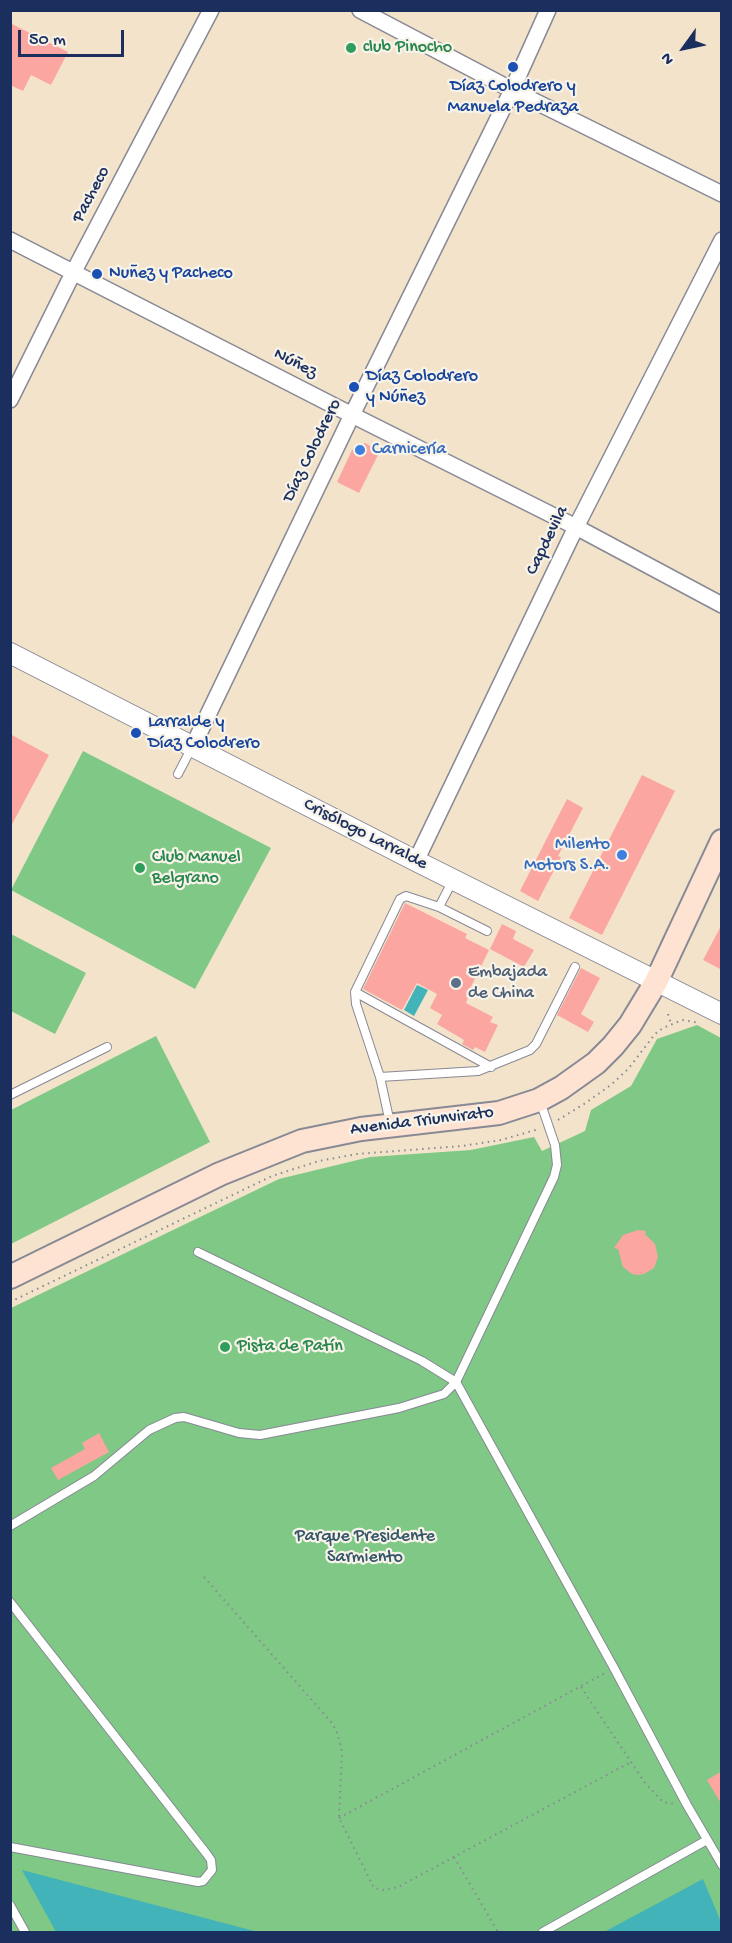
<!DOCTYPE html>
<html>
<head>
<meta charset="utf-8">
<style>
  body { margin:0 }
  #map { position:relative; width:732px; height:1943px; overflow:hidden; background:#f3e3cb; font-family:"Gochi Hand",sans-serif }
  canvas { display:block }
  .frame { position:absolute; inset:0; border:12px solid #1b2f5e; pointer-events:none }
  .north { position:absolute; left:654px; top:18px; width:60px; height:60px; -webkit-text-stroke:4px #f7f3e8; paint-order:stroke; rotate:237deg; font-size:16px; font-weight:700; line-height:24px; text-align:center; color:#1b2f5e }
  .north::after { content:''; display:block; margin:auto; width:21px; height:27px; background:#1b2f5e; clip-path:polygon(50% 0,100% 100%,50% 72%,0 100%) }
  .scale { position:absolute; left:18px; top:30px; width:106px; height:27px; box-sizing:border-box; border:3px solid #1b2f5e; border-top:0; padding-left:8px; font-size:18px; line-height:21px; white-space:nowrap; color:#1b2f5e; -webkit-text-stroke:4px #f7f3e8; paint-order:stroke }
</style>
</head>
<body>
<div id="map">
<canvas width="732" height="1943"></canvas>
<div class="frame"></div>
<div class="north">N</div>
<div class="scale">50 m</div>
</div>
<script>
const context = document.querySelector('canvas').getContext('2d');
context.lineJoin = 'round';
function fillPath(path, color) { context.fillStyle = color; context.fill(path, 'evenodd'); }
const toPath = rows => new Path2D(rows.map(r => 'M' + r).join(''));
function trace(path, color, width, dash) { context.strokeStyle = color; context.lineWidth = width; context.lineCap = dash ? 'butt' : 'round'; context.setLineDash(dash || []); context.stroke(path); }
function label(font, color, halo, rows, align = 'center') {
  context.font = font + ' "Gochi Hand",sans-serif'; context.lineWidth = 4.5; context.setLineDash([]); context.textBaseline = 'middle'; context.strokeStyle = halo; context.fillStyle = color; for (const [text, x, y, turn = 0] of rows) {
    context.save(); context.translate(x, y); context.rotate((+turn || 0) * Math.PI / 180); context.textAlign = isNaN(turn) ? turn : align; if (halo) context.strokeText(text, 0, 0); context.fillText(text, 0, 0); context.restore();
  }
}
const green = toPath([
  [83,751,271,848,195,989,11,890],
  [11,934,86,973,55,1034,11,1011],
  [697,1025,721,1038,721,1932,11,1932,11,1308,279,1179,370,1157,471,1150,534,1137,542,1151,585,1131,591,1110,631,1086,657,1039],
  [156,1036,210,1142,11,1244,11,1110]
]);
const water = toPath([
  [417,985,428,990,414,1016,404,1010],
  [22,1870,258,1932,56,1932],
  [703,1879,721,1922,721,1932,604,1932]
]);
const building = toPath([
  [10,23,68,52,51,85,31,75,23,91,10,85],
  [365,443,380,451,359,493,337,482,352,450],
  [10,734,49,755,10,828],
  [642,775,675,791,602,935,569,918],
  [567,799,583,808,558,856,561,857,538,901,520,891],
  [405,903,467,934,465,938,489,950,466,997,468,998,466,1003,493,1017,490,1022,498,1025,485,1052,475,1047,473,1050,462,1044,464,1040,437,1024,442,1015,430,1008,437,994,417,983,402,1010,363,989],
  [502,924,516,931,513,939,534,950,524,967,490,949],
  [722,924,722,970,703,960],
  [581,968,600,978,581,1014,594,1022,588,1032,557,1015],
  [638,1230,646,1231,645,1234,655,1244,658,1257,654,1268,644,1274,638,1275,632,1274,623,1267,618,1249,614,1248,623,1235],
  [99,1433,109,1452,58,1480,51,1468,85,1449,82,1443],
  [722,1771,722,1805,707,1780]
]);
const path = toPath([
  [668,1014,671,1024],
  [558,1120,584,1104,611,1085,629,1068,655,1034,663,1028,682,1020,700,1023],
  [10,1302,272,1176,319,1161,357,1154,462,1146,501,1140,539,1129],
  [204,1577,332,1723,338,1735,342,1752,339,1818,374,1888,383,1890,398,1887,631,1762],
  [581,1687,645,1783,663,1802,675,1804],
  [339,1818,605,1673],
  [454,1857,498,1932]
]);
const service = toPath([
  [178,774,192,747],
  [453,880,439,907,406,896,400,899,355,992,356,1004,380,1077,478,1071,530,1050,536,1044,575,967],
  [439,907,487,931],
  [355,992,491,1067],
  [380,1077,390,1123],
  [10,1095,107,1047],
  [198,1252,422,1361,456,1382,614,1668,687,1805,722,1865],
  [10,1526,94,1476,149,1430,175,1418,184,1417,239,1433,260,1435,399,1408,444,1394,456,1382,554,1177,557,1165,555,1145,540,1101],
  [10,1602,206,1853,211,1860,212,1870,203,1881,198,1882,10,1847],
  [10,1905,25,1932],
  [543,1932,707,1840]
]);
const minor = toPath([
  [360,10,512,90,722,194],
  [10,240,352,415,576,527,722,605],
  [10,400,73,273,211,10],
  [193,746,352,415,512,90,548,10],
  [416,861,576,527,722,240]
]);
const tertiary = toPath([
  [10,653,416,861,722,1014]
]);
const secondary = toPath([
  [10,1277,220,1174,302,1141,361,1129,499,1113,539,1100,561,1088,596,1063,613,1046,630,1025,656,982,722,841]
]);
const markers = [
  [351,48,6,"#2e9e5b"],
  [513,67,6,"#1a4fb4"],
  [97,274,6,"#1a4fb4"],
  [354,387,6,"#1a4fb4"],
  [360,450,6,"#3f7fe0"],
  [136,733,6,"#1a4fb4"],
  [622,855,6,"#3f7fe0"],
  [140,868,6,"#2e9e5b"],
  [456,983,6,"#5c6f8a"],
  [225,1347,6,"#2e9e5b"]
];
const leisureNames = [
  ["club Pinocho",363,48],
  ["Club Manuel",152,858],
  ["Belgrano",152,879],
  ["Pista de Patín",237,1347]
];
const transitNames = [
  ["Díaz Colodrero y",513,87,"center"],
  ["Manuela Pedraza",513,108,"center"],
  ["Nuñez y Pacheco",109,274],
  ["Díaz Colodrero",366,377],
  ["y Núñez",366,398],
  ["Larralde y",148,723],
  ["Díaz Colodrero",148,744]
];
const streetNames = [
  ["Pacheco",92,195,-62],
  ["Núñez",295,364,27],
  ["Díaz Colodrero",313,451,-64],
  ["Capdevila",548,541,-64],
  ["Crisólogo Larralde",365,835,27],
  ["Avenida Triunvirato",422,1122,-7]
];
const shopNames = [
  ["Carnicería",372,450],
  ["Milento",610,845,"right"],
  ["Motors S.A.",610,866,"right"]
];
const serviceNames = [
  ["Embajada",468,973],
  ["de China",468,994]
];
const parkNames = [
  ["Parque Presidente",365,1537],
  ["Sarmiento",365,1558]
];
fillPath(green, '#7fc885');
fillPath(water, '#42b3b9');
fillPath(building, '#fca6a2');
trace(service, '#878994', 10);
trace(minor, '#878994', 18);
trace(tertiary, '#878994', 22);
trace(secondary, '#878994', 26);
trace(path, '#878994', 2, [1.5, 4.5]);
trace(service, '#fff', 8);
trace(minor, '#fff', 15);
trace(tertiary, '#fff', 20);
trace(secondary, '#fee3d2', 22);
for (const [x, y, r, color] of markers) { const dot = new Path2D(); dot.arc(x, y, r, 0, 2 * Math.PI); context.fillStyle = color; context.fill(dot); trace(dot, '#f7f3e8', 2); }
label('18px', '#27864d', '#f7f3e8', leisureNames, 'left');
label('18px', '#164399', '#f7f3e8', transitNames, 'left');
label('18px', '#1b2f5e', '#f7f3e8', streetNames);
label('18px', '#366cbe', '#f7f3e8', shopNames, 'left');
label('18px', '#4e5e75', '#f7f3e8', serviceNames, 'left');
label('18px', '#345568', '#f7f3e8', parkNames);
</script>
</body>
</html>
